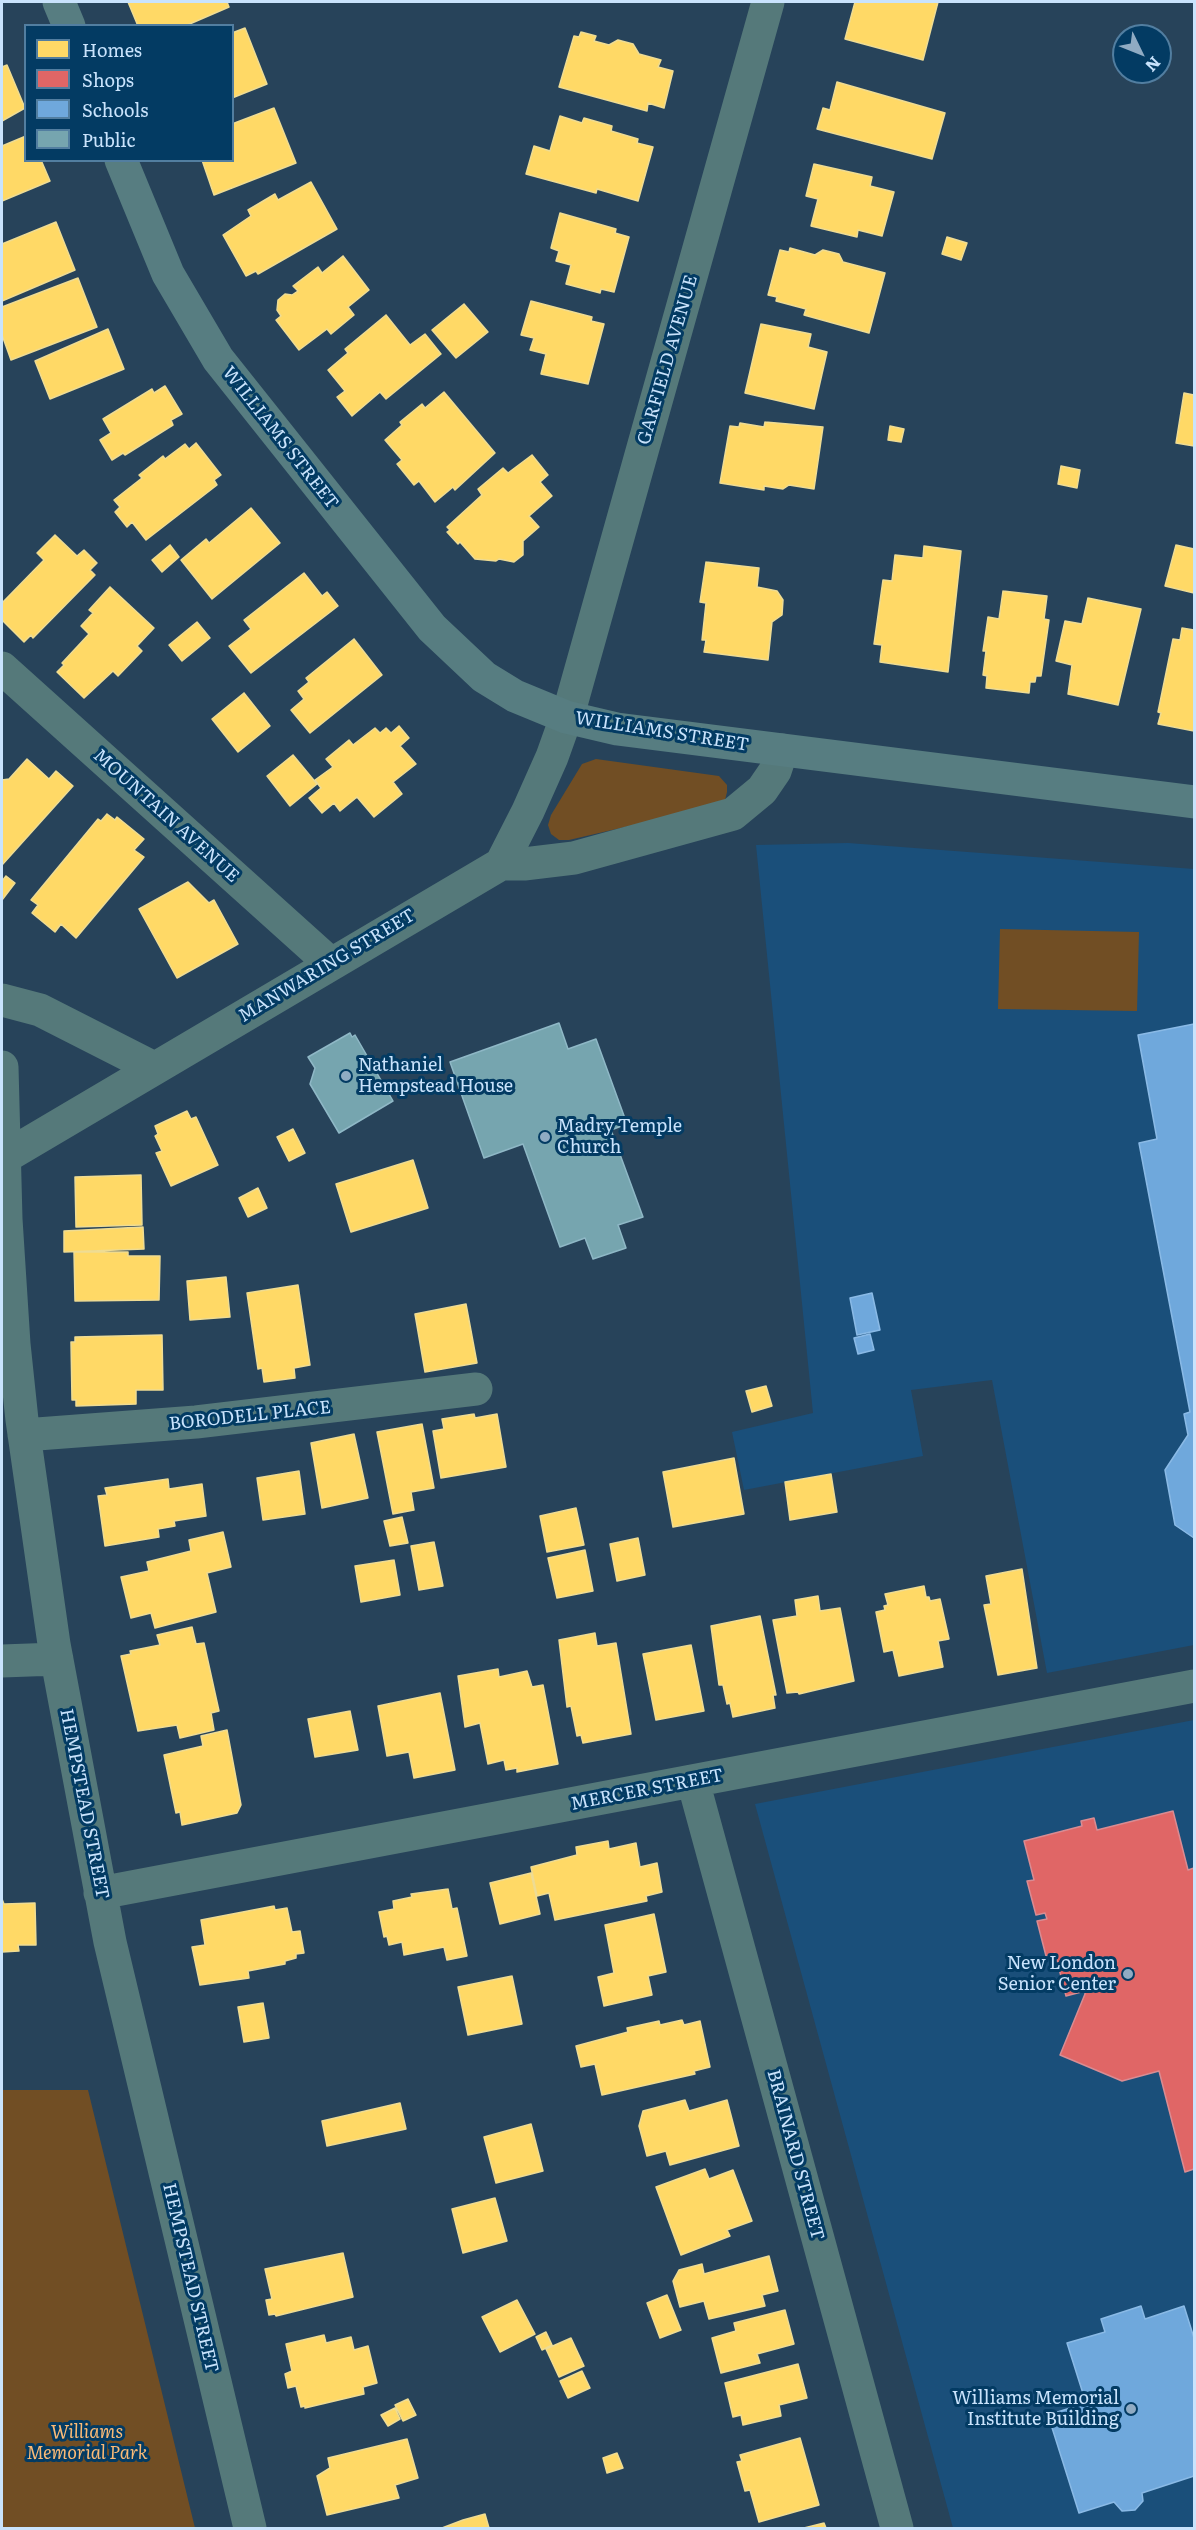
<!DOCTYPE html>
<html>
<head>
<meta charset="utf-8">
<style>
  body { margin:0 }
  #map { position:relative; width:1196px; height:2530px; overflow:hidden; background:#27435a; font-family:Literata,serif }
  canvas { display:block }
  .frame { position:absolute; inset:0; border:3px solid #c9e3fc; pointer-events:none }
  .legend { position:absolute; left:24px; top:24px; width:210px; height:138px; box-sizing:border-box; background:#033b63; border:2px solid #527ea0; margin:0; padding:8px 10px; list-style:none; font-size:18px; color:#c9e3fc }
  .legend li { display:flex; align-items:center; gap:12px; height:30px }
  .legend b { width:30px; border:2px solid #527ea0 }
  .north { position:absolute; left:1112px; top:24px; width:60px; height:60px; box-sizing:border-box; background:#033b63; border:2px solid #527ea0; border-radius:50%; rotate:133deg; font-size:16px; font-weight:700; line-height:24px; text-align:center; color:#c9e3fc }
  .north::after { content:''; display:block; margin:auto; width:21px; height:27px; background:#90abc3; clip-path:polygon(50% 0,100% 100%,50% 72%,0 100%) }
</style>
</head>
<body>
<div id="map">
<canvas width="1196" height="2530"></canvas>
<div class="frame"></div>
<ul class="legend">
<li><b style="height:16px;background:#ffd966"></b>Homes</li>
<li><b style="height:16px;background:#e06666"></b>Shops</li>
<li><b style="height:16px;background:#6fa8dc"></b>Schools</li>
<li><b style="height:16px;background:#76a5af"></b>Public</li>
</ul>
<div class="north">N</div>
</div>
<script>
const context = document.querySelector('canvas').getContext('2d');
context.lineJoin = 'round';
function fillPath(path, color) { context.fillStyle = color; context.fill(path, 'evenodd'); }
const toPath = rows => new Path2D(rows.map(r => 'M' + r).join(''));
function trace(path, color, width, dash) { context.strokeStyle = color; context.lineWidth = width; context.lineCap = dash ? 'butt' : 'round'; context.setLineDash(dash || []); context.stroke(path); }
function label(font, color, halo, rows, align = 'center') {
  context.font = font + ' Literata,serif'; context.lineWidth = 6; context.setLineDash([]); context.textBaseline = 'middle'; context.strokeStyle = halo; context.fillStyle = color; for (const [text, x, y, turn = 0] of rows) {
    context.save(); context.translate(x, y); context.rotate((+turn || 0) * Math.PI / 180); context.textAlign = isNaN(turn) ? turn : align; if (halo) context.strokeText(text, 0, 0); context.fillText(text, 0, 0); context.restore();
  }
}
const built = toPath([
  [848,843,1194,869,1194,1645,1047,1673,992,1380,911,1390,923,1456,744,1490,732,1432,813,1413,756,845],
  [1194,1720,1194,2528,953,2528,755,1804]
]);
const green = toPath([
  [596,759,719,776,727,785,727,792,725,800,711,807,569,840,559,840,551,834,548,825,551,815,582,764],
  [1000,929,1139,932,1137,1011,998,1009],
  [2,2090,88,2090,195,2528,2,2528]
]);
const homes = toPath([
  [128,2,227,2,229,7,185,26,138,26,128,2],
  [855,2,938,2,923,60,845,39,855,2],
  [245,28,267,84,232,98,232,33,245,28],
  [581,32,596,36,594,41,609,45,618,40,633,44,639,54,661,60,658,67,673,71,664,108,648,103,647,111,559,87,574,36,579,37,581,32],
  [7,65,25,108,2,121,2,67,7,65],
  [837,82,945,113,932,159,817,129,823,108,830,110,837,82],
  [274,108,296,163,214,195,202,160,232,160,232,124,274,108],
  [560,116,582,123,584,118,612,126,611,131,638,139,637,143,653,147,638,201,597,189,596,193,526,174,534,146,550,151,560,116],
  [26,136,26,160,41,160,50,181,2,201,2,146,26,136],
  [814,164,872,177,870,186,894,192,882,236,858,230,857,237,811,226,818,199,806,196,814,164],
  [311,182,337,229,258,274,256,271,246,276,223,235,251,216,248,210,275,194,278,200,311,182],
  [560,213,616,229,615,233,629,237,614,292,601,289,600,293,566,284,571,265,556,261,559,251,551,248,560,213],
  [56,222,75,270,2,301,2,244,56,222],
  [947,237,967,243,961,260,942,254,947,237],
  [790,248,815,255,823,250,839,254,843,262,885,273,869,333,804,315,806,309,776,301,777,297,768,295,780,250,789,252,790,248],
  [343,256,369,290,348,307,354,315,331,334,327,329,299,350,276,320,281,316,277,310,278,300,285,294,292,295,298,291,293,286,318,267,322,273,343,256],
  [78,278,97,327,11,360,2,335,2,307,78,278],
  [531,301,592,317,591,321,604,324,588,384,541,374,546,354,530,350,534,338,521,335,531,301],
  [464,304,488,332,456,358,432,330,464,304],
  [386,315,410,345,425,334,441,354,386,399,380,392,352,416,337,397,345,391,328,370,348,353,345,349,386,315],
  [761,324,811,334,808,347,827,352,814,409,745,393,761,324],
  [108,329,124,369,50,399,35,361,108,329],
  [165,386,182,414,171,420,173,425,125,455,123,453,112,460,100,440,111,433,103,419,152,389,154,393,165,386],
  [444,392,495,453,455,490,453,487,435,502,419,481,414,485,397,464,402,460,385,440,402,425,400,422,422,404,425,408,444,392],
  [1184,393,1194,395,1194,446,1176,443,1184,393],
  [765,422,823,427,814,489,789,485,783,489,764,486,764,490,720,483,730,426,739,427,740,423,764,427,765,422],
  [890,426,904,429,901,442,888,440,890,426],
  [196,443,221,475,214,480,217,485,146,540,132,522,127,527,115,512,120,507,114,500,142,478,139,475,163,456,165,459,185,444,189,449,196,443],
  [532,455,548,475,540,482,552,496,529,516,539,527,523,541,523,555,514,562,499,559,496,561,475,559,460,542,458,544,447,532,450,530,447,527,482,495,478,489,503,468,508,473,532,455],
  [1061,466,1080,470,1077,488,1058,484,1061,466],
  [251,508,280,543,212,599,181,560,206,539,209,543,251,508],
  [55,535,77,556,84,550,97,563,90,570,95,575,33,638,31,635,24,642,2,620,2,603,44,560,37,553,55,535],
  [170,545,179,557,162,572,152,560,170,545],
  [1176,545,1194,549,1194,593,1165,586,1176,545],
  [924,546,961,551,948,672,880,662,882,645,874,644,883,580,892,581,895,555,923,558,924,546],
  [706,562,759,568,757,587,777,591,783,600,782,615,772,622,768,660,704,652,706,640,702,640,706,603,700,602,706,562],
  [304,573,322,596,327,592,338,606,251,673,229,646,251,629,244,620,304,573],
  [110,587,154,628,137,646,142,651,118,676,113,671,84,698,57,672,64,665,62,663,89,634,81,626,93,613,89,610,110,587],
  [1003,591,1047,596,1044,619,1049,620,1041,676,1036,676,1035,682,1030,682,1029,693,986,688,987,676,983,675,986,651,983,651,988,617,999,619,1003,591],
  [1088,598,1141,609,1118,705,1068,694,1072,665,1056,661,1065,621,1082,624,1088,598],
  [197,622,210,638,182,661,169,645,197,622],
  [1182,628,1194,630,1194,731,1158,724,1161,713,1158,712,1173,639,1180,640,1182,628],
  [354,639,382,675,310,733,291,710,304,699,298,691,309,682,306,678,354,639],
  [244,693,270,726,238,752,212,719,244,693],
  [399,726,409,738,400,746,416,764,393,782,402,794,374,817,357,797,340,811,334,803,322,813,309,798,321,788,315,780,333,767,326,759,349,740,353,745,375,728,380,733,386,728,391,733,399,726],
  [293,755,317,784,290,806,267,776,293,755],
  [27,759,49,779,56,771,73,786,2,865,2,780,9,779,27,759],
  [107,814,115,820,117,817,144,839,134,850,144,857,76,938,61,924,55,932,32,913,38,905,31,900,98,819,101,821,107,814],
  [6,876,15,883,2,900,2,881,6,876],
  [188,882,209,903,214,900,238,944,177,978,139,909,188,882],
  [187,1111,191,1119,196,1117,218,1165,171,1186,156,1153,162,1151,155,1136,158,1134,155,1126,187,1111],
  [293,1129,305,1153,289,1161,277,1137,293,1129],
  [413,1160,428,1208,351,1232,336,1184,413,1160],
  [141,1175,142,1225,76,1227,75,1177,141,1175],
  [258,1188,267,1208,248,1217,239,1198,258,1188],
  [143,1227,144,1249,64,1252,64,1231,143,1227],
  [74,1252,128,1252,128,1256,160,1256,159,1300,75,1301,74,1252],
  [226,1277,230,1317,190,1320,187,1281,226,1277],
  [298,1285,310,1365,294,1368,295,1378,264,1382,262,1368,258,1369,247,1293,298,1285],
  [466,1304,477,1363,425,1372,415,1314,466,1304],
  [162,1335,163,1390,136,1390,136,1404,76,1406,76,1400,72,1400,71,1342,75,1342,75,1337,162,1335],
  [766,1386,772,1406,752,1412,746,1391,766,1386],
  [474,1414,475,1418,497,1414,506,1467,441,1478,433,1431,444,1429,442,1419,474,1414],
  [422,1424,434,1488,411,1492,414,1510,393,1514,377,1432,422,1424],
  [354,1434,368,1498,322,1508,311,1443,354,1434],
  [734,1458,744,1514,673,1527,663,1472,734,1458],
  [299,1471,305,1514,263,1520,257,1478,299,1471],
  [831,1474,837,1512,790,1520,785,1482,831,1474],
  [168,1479,169,1489,202,1484,206,1516,174,1521,175,1526,158,1529,159,1537,105,1546,98,1496,107,1495,105,1488,168,1479],
  [576,1508,584,1545,547,1552,540,1516,576,1508],
  [402,1517,408,1543,390,1546,384,1521,402,1517],
  [223,1532,231,1567,207,1573,216,1612,155,1628,151,1613,131,1618,121,1577,149,1571,147,1562,191,1551,189,1540,223,1532],
  [638,1538,645,1575,617,1581,610,1544,638,1538],
  [434,1542,443,1586,419,1590,411,1546,434,1542],
  [585,1550,593,1591,557,1598,548,1558,585,1550],
  [394,1560,400,1595,361,1602,355,1566,394,1560],
  [1022,1569,1037,1668,998,1675,984,1605,991,1604,986,1576,1022,1569],
  [924,1586,926,1597,929,1597,930,1601,940,1599,949,1639,938,1641,943,1667,899,1676,893,1650,884,1652,876,1612,885,1610,884,1606,888,1605,885,1594,924,1586],
  [818,1596,820,1611,840,1608,854,1681,799,1694,798,1692,787,1693,773,1620,797,1616,795,1600,818,1596],
  [760,1616,776,1695,773,1695,775,1708,733,1717,730,1703,727,1704,723,1685,719,1685,711,1626,760,1616],
  [192,1627,196,1644,204,1643,219,1711,211,1713,214,1730,180,1738,177,1725,138,1731,121,1656,131,1654,130,1651,160,1645,157,1635,192,1627],
  [595,1633,597,1646,616,1643,631,1734,583,1743,581,1735,577,1736,571,1706,567,1707,559,1640,595,1633],
  [691,1645,704,1711,656,1720,643,1654,691,1645],
  [498,1669,499,1677,527,1671,532,1687,543,1685,558,1764,517,1772,517,1768,506,1770,504,1760,488,1764,480,1723,465,1727,458,1676,498,1669],
  [440,1693,455,1770,414,1778,409,1752,387,1756,378,1706,440,1693],
  [350,1711,358,1750,315,1757,308,1719,350,1711],
  [227,1730,241,1805,237,1813,182,1825,180,1812,176,1813,164,1755,203,1746,201,1736,227,1730],
  [608,1841,609,1849,636,1843,640,1867,657,1863,662,1892,646,1896,647,1901,555,1920,549,1893,537,1896,531,1867,577,1855,576,1847,608,1841],
  [531,1873,540,1914,500,1924,490,1883,531,1873],
  [448,1889,452,1909,457,1908,467,1956,447,1960,444,1947,404,1955,402,1942,389,1945,387,1936,384,1937,379,1912,394,1909,393,1901,412,1897,411,1894,448,1889],
  [2,1899,4,1904,35,1903,36,1945,18,1945,19,1951,2,1952,2,1899],
  [274,1906,275,1910,287,1908,292,1932,300,1931,304,1953,296,1954,296,1958,285,1961,285,1964,248,1971,249,1978,200,1985,192,1947,205,1945,201,1920,274,1906],
  [654,1914,666,1972,648,1976,652,1995,604,2006,598,1977,614,1973,605,1925,654,1914],
  [512,1976,522,2024,468,2035,458,1987,512,1976],
  [263,2003,269,2038,244,2042,238,2007,263,2003],
  [682,2020,684,2025,700,2021,710,2067,694,2071,695,2074,602,2095,595,2064,581,2067,576,2046,628,2032,627,2028,659,2021,660,2025,682,2020],
  [685,2100,689,2111,727,2100,739,2146,670,2165,666,2151,647,2156,639,2126,643,2111,685,2100],
  [400,2103,406,2129,327,2146,322,2121,400,2103],
  [531,2124,543,2171,496,2183,484,2137,531,2124],
  [705,2169,709,2179,733,2170,752,2221,727,2230,730,2236,681,2255,656,2187,705,2169],
  [495,2198,507,2241,463,2253,452,2209,495,2198],
  [343,2253,353,2297,276,2316,275,2314,269,2315,266,2300,272,2299,265,2269,343,2253],
  [769,2256,778,2291,762,2295,765,2306,709,2319,704,2301,680,2307,673,2281,679,2270,702,2264,704,2274,769,2256],
  [667,2295,681,2330,660,2338,647,2303,667,2295],
  [517,2300,535,2334,500,2352,482,2317,517,2300],
  [785,2310,794,2344,757,2354,760,2363,721,2373,712,2338,736,2331,734,2323,785,2310],
  [546,2332,552,2345,542,2350,536,2337,546,2332],
  [324,2335,326,2343,351,2337,354,2350,368,2346,377,2383,363,2387,364,2394,305,2408,305,2406,301,2407,296,2386,288,2388,285,2374,292,2371,286,2344,324,2335],
  [571,2338,584,2366,559,2377,546,2349,571,2338],
  [798,2364,807,2398,779,2405,781,2416,743,2425,741,2415,733,2417,725,2383,798,2364],
  [582,2371,590,2388,568,2398,560,2381,582,2371],
  [408,2399,416,2415,403,2421,395,2405,408,2399],
  [395,2408,400,2419,388,2426,381,2415,395,2408],
  [800,2438,819,2505,759,2522,750,2490,745,2491,737,2462,742,2461,740,2455,800,2438],
  [407,2439,418,2478,395,2485,399,2498,327,2515,317,2476,330,2468,328,2458,407,2439],
  [617,2453,623,2468,607,2473,603,2458,617,2453],
  [485,2514,489,2528,442,2528,463,2520,485,2514],
  [824,2523,826,2528,804,2528,824,2523]
]);
const shops = toPath([
  [1173,1811,1188,1870,1194,1868,1194,2169,1185,2172,1159,2071,1122,2081,1060,2055,1085,1994,1085,1991,1066,1996,1055,1953,1046,1956,1037,1921,1047,1919,1045,1913,1036,1915,1027,1881,1034,1880,1024,1841,1082,1826,1081,1821,1094,1818,1097,1830,1173,1811]
]);
const schools = toPath([
  [1194,1024,1194,1538,1175,1525,1165,1470,1188,1435,1184,1414,1190,1412,1139,1143,1157,1139,1138,1035,1194,1024],
  [872,1293,880,1330,857,1335,850,1298,872,1293],
  [870,1334,874,1350,858,1354,854,1338,870,1334],
  [1141,2306,1145,2319,1184,2306,1194,2338,1194,2476,1142,2493,1143,2501,1135,2510,1122,2511,1114,2502,1079,2513,1048,2415,1086,2403,1067,2343,1105,2332,1101,2319,1141,2306]
]);
const public = toPath([
  [559,1023,568,1049,596,1039,627,1124,611,1130,643,1217,618,1225,626,1248,593,1259,585,1238,560,1247,523,1144,484,1158,450,1062,559,1023],
  [350,1033,352,1037,355,1035,393,1101,339,1133,310,1084,315,1068,308,1057,350,1033]
]);
const street = toPath([
  [2,668,331,964],
  [501,864,528,811,552,757,572,701,768,2],
  [2,1000,40,1010,154,1068],
  [2,1067,6,1219,14,1344,22,1420,54,1644,110,1942,250,2528],
  [5,1157,501,864,524,864,574,858,733,814,762,790,775,771,782,750],
  [24,1435,196,1422,476,1389],
  [2,1661,57,1659],
  [693,1781,897,2528],
  [100,1893,1194,1686]
]);
const secondary = toPath([
  [59,2,69,26],
  [121,160,168,274,218,359,432,628,484,677,515,696,566,717,617,729,1194,802]
]);
const markers = [
  [346,1076,6,"#90abc3"],
  [545,1137,6,"#90abc3"],
  [1128,1974,6,"#90abc3"],
  [1131,2409,6,"#90abc3"]
];
const streetNames = [
  ["GARFIELD AVENUE",668,360,-74],
  ["WILLIAMS STREET",280,438,52],
  ["WILLIAMS STREET",662,732,9],
  ["MOUNTAIN AVENUE",166,816,42],
  ["MANWARING STREET",327,966,-31],
  ["BORODELL PLACE",250,1416,-6],
  ["MERCER STREET",647,1790,-11],
  ["HEMPSTEAD STREET",84,1804,79],
  ["BRAINARD STREET",795,2155,75],
  ["HEMPSTEAD STREET",190,2278,77]
];
const poiNames = [
  ["Nathaniel",358,1066],
  ["Hempstead House",358,1087],
  ["Madry Temple",557,1127],
  ["Church",557,1148],
  ["New London",1116,1964,"right"],
  ["Senior Center",1116,1985,"right"],
  ["Williams Memorial",1119,2399,"right"],
  ["Institute Building",1119,2420,"right"]
];
const parkNames = [
  ["Williams",87,2433],
  ["Memorial Park",87,2454]
];
fillPath(built, '#1a4f7a');
fillPath(green, '#714e24');
fillPath(homes, '#ffd966');
trace(homes, '#efdc93', 1.5);
fillPath(shops, '#e06666');
trace(shops, '#d98c93', 1.5);
fillPath(schools, '#6fa8dc');
trace(schools, '#8abae6', 1.5);
fillPath(public, '#76a5af');
trace(public, '#8fb8c6', 1.5);
trace(street, '#55797a', 33);
trace(secondary, '#577d81', 33);
for (const [x, y, r, color] of markers) { const dot = new Path2D(); dot.arc(x, y, r, 0, 2 * Math.PI); context.fillStyle = color; context.fill(dot); trace(dot, '#033b63', 2); }
label('18px', '#c9e3fc', '#033b63', streetNames);
label('18px', '#c9e3fc', '#033b63', poiNames, 'left');
label('italic 18px', '#faba76', '#033b63', parkNames);
</script>
</body>
</html>
